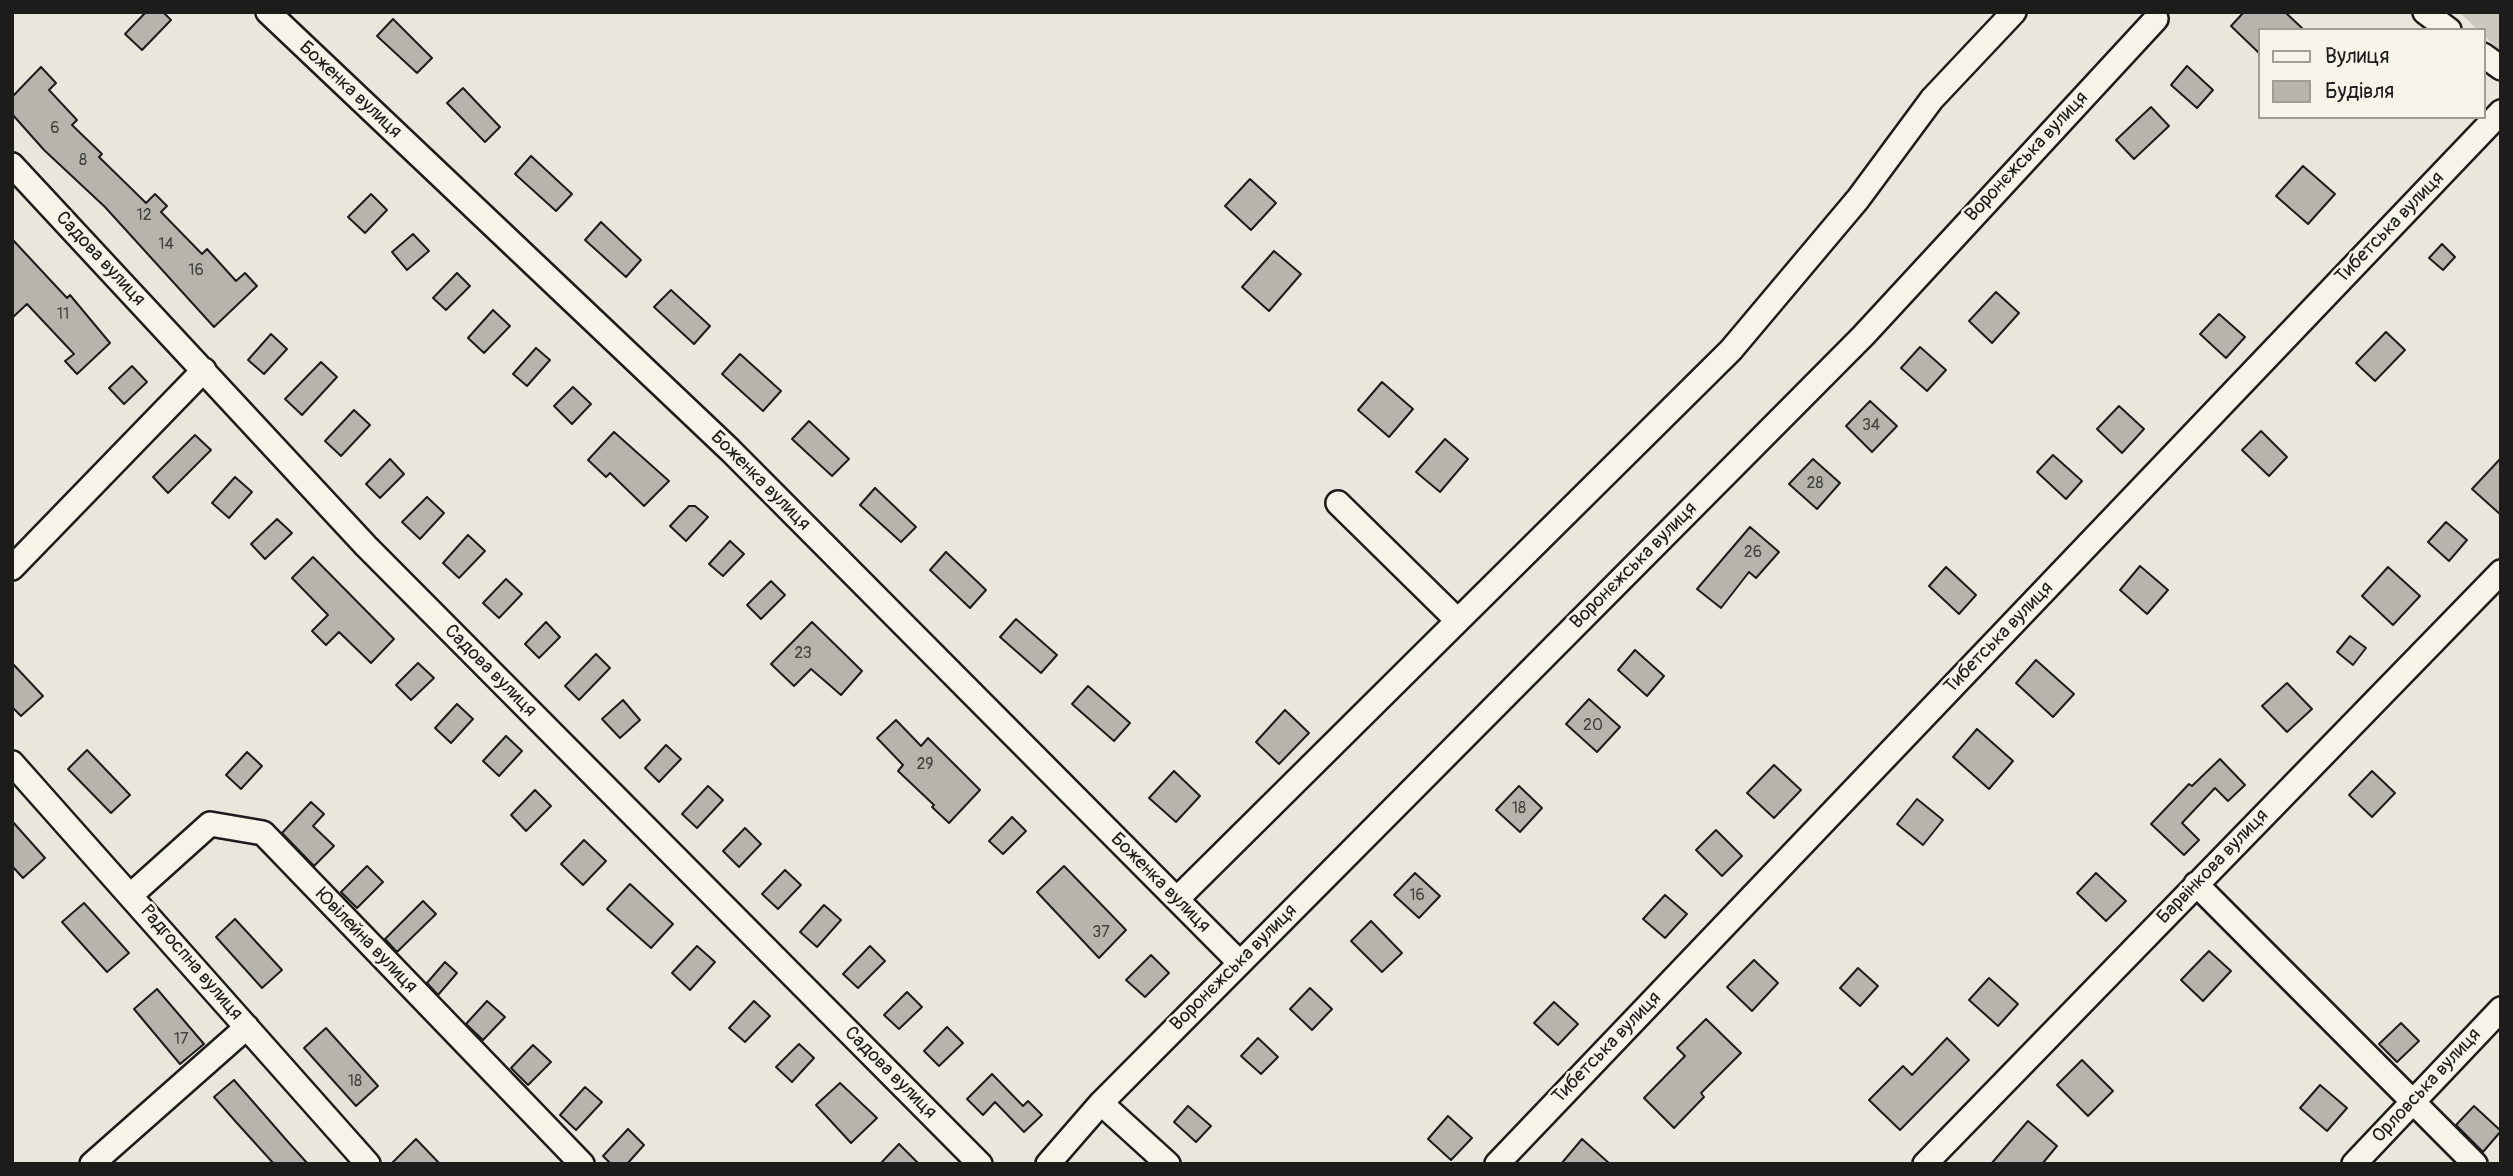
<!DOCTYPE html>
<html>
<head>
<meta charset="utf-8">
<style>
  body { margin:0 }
  #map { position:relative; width:2513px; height:1176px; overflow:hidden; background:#eae6dc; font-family:Pangolin,sans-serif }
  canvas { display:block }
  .frame { position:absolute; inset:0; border:14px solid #1c1c1c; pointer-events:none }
  .legend { position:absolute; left:2258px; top:28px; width:228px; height:91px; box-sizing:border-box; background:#f7f3e8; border:2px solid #9f9d96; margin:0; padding:9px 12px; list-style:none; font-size:21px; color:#1c1c1c }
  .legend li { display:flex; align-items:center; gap:14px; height:35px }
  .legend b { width:35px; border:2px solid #9f9d96 }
</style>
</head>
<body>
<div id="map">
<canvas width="2513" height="1176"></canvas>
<div class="frame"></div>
<ul class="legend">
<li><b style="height:9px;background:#f7f3e8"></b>Вулиця</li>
<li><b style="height:19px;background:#b6b4ac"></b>Будівля</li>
</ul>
</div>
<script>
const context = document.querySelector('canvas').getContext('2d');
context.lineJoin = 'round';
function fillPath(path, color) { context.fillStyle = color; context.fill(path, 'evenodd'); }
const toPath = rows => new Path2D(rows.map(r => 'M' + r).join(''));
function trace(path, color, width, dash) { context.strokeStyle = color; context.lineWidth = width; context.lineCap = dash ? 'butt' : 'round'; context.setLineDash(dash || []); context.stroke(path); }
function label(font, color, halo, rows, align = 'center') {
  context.font = font + ' Pangolin,sans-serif'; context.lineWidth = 5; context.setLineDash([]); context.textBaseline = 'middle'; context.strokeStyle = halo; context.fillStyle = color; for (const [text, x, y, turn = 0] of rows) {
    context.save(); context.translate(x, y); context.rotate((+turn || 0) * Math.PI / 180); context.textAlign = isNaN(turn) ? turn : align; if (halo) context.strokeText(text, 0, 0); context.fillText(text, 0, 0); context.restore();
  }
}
const green = toPath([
  [2459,12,2501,12,2501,51,2483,35,2483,30,2478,30]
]);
const building = toPath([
  [146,12,163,12,171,20,142,50,125,34,146,12],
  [2244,12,2285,12,2304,30,2259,30,2259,53,2231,26,2244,12],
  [393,19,432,58,417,73,377,36,393,19],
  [2187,66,2213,90,2197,108,2171,85,2187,66],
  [41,67,56,83,49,90,77,120,72,125,102,154,99,157,146,203,155,194,167,206,161,212,202,254,207,249,236,281,245,273,257,286,214,327,105,207,44,150,12,114,12,97,41,67],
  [463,88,500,127,485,142,447,103,463,88],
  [2151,107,2169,126,2134,159,2116,140,2151,107],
  [531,156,572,194,556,211,515,174,531,156],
  [2303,166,2335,194,2308,224,2276,196,2303,166],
  [1250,179,1276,203,1251,230,1225,206,1250,179],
  [371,194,387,210,365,233,348,217,371,194],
  [601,222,641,260,626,277,585,240,601,222],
  [413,234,429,251,407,270,392,252,413,234],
  [12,239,67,298,70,295,110,343,77,374,65,361,74,354,27,304,12,318,12,239],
  [2442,244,2455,257,2443,270,2429,258,2442,244],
  [1274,251,1301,274,1269,311,1242,287,1274,251],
  [457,273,470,286,446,310,433,298,457,273],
  [671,290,710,326,694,344,654,307,671,290],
  [1996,292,2019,313,1992,343,1969,321,1996,292],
  [493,310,510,326,484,353,468,338,493,310],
  [2219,314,2245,337,2226,358,2200,334,2219,314],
  [2386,332,2405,350,2375,381,2356,363,2386,332],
  [271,334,287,349,264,374,248,360,271,334],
  [1920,347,1946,370,1927,391,1901,368,1920,347],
  [536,348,550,360,527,386,513,374,536,348],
  [740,354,781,391,763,411,722,374,740,354],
  [321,362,337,377,302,415,285,399,321,362],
  [132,366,147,382,124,404,109,388,132,366],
  [1382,382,1413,409,1389,437,1358,410,1382,382],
  [573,387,591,404,572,424,554,406,573,387],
  [1870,401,1897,426,1872,452,1846,426,1870,401],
  [2119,406,2144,429,2122,453,2097,429,2119,406],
  [354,410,370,425,341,456,325,441,354,410],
  [809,421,849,459,832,476,792,439,809,421],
  [2261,431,2287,457,2269,476,2242,450,2261,431],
  [614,432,669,481,644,506,610,473,606,477,588,460,614,432],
  [195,435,211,450,168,493,153,477,195,435],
  [1445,439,1468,459,1440,492,1416,472,1445,439],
  [2053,455,2082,481,2066,499,2037,472,2053,455],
  [2501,458,2501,515,2472,489,2501,458],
  [390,459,404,474,380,498,366,484,390,459],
  [1813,459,1840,483,1817,509,1789,484,1813,459],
  [235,477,252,492,229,518,212,503,235,477],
  [875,488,916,527,901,542,860,505,875,488],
  [427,497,444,513,420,539,402,522,427,497],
  [689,506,695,506,708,517,686,541,670,526,689,506],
  [277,519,292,533,265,559,251,544,277,519],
  [2446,522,2467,540,2449,561,2428,542,2446,522],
  [1750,527,1779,552,1756,578,1749,572,1721,608,1697,589,1750,527],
  [468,535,485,551,459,578,443,563,468,535],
  [730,541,744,554,723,576,709,564,730,541],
  [946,552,986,590,970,608,930,570,946,552],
  [313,557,394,639,371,663,339,632,326,645,312,631,328,615,292,578,313,557],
  [2140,566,2168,590,2147,614,2120,590,2140,566],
  [1946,567,1976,595,1959,614,1929,586,1946,567],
  [2388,567,2420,596,2393,625,2362,596,2388,567],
  [506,579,522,594,499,618,483,603,506,579],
  [771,581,785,595,761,619,747,605,771,581],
  [1016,619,1057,655,1041,673,1000,637,1016,619],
  [546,622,560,637,539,658,525,644,546,622],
  [812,622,862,671,841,695,811,669,794,686,771,664,812,622],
  [2350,636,2366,648,2353,665,2337,652,2350,636],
  [1635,650,1664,676,1647,696,1618,670,1635,650],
  [596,654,610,668,579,700,565,686,596,654],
  [2036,660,2074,694,2053,717,2016,683,2036,660],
  [12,663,43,696,21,716,12,707,12,663],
  [418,663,434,678,411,700,396,685,418,663],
  [2287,683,2312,709,2287,732,2262,706,2287,683],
  [1088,686,1130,723,1114,741,1072,704,1088,686],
  [1589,699,1620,727,1597,752,1566,724,1589,699],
  [623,700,640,720,620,738,602,719,623,700],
  [457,704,473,719,451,743,435,728,457,704],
  [1285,710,1309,733,1279,764,1256,742,1285,710],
  [896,720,921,746,928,738,980,790,949,823,932,807,934,805,898,771,903,765,877,738,896,720],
  [1977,729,2013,761,1989,789,1953,757,1977,729],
  [506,736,522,751,499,776,483,761,506,736],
  [666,745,681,759,659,782,645,768,666,745],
  [87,750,130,795,111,813,68,769,87,750],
  [247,752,262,766,241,789,226,775,247,752],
  [2220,759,2245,785,2228,801,2215,788,2182,823,2199,840,2184,855,2151,824,2189,784,2192,786,2220,759],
  [1774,765,1801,790,1774,818,1747,793,1774,765],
  [1174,771,1200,796,1176,822,1149,798,1174,771],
  [2372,771,2395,793,2372,817,2349,795,2372,771],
  [708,786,723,800,697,828,682,814,708,786],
  [1519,786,1542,808,1520,832,1496,810,1519,786],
  [535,790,551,806,526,831,511,815,535,790],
  [1917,799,1943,820,1923,845,1897,824,1917,799],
  [311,802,324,814,313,826,334,846,314,866,282,833,311,802],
  [1012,817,1026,831,1003,854,989,841,1012,817],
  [12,821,45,858,23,878,12,866,12,821],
  [745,828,761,844,739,867,723,851,745,828],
  [1716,830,1742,856,1722,876,1696,850,1716,830],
  [584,840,606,861,583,885,561,864,584,840],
  [367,866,383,882,357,908,341,892,367,866],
  [1064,866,1126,930,1099,958,1037,892,1064,866],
  [785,870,801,885,778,909,762,894,785,870],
  [1415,873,1440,896,1419,918,1394,895,1415,873],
  [2096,873,2126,901,2106,921,2077,893,2096,873],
  [630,884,673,924,651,948,607,909,630,884],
  [1665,895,1687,914,1665,938,1643,919,1665,895],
  [423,901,436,914,397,952,385,939,423,901],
  [84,903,129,953,107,972,62,922,84,903],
  [824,905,841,920,817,947,800,932,824,905],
  [235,919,282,970,262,988,216,937,235,919],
  [1371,921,1402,953,1382,972,1351,941,1371,921],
  [697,946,715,962,690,990,672,973,697,946],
  [870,946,885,961,858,988,843,974,870,946],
  [2209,951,2231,971,2203,1001,2181,980,2209,951],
  [1151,955,1169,973,1145,997,1126,980,1151,955],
  [1754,960,1778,983,1752,1011,1727,987,1754,960],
  [445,962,457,973,438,995,427,983,445,962],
  [1858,968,1878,986,1860,1006,1840,988,1858,968],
  [1989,978,2018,1004,1998,1026,1969,1000,1989,978],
  [1310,988,1332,1009,1312,1030,1290,1009,1310,988],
  [157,989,204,1044,180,1064,134,1009,157,989],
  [907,992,922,1007,899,1029,884,1015,907,992],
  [487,1001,505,1017,483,1040,466,1024,487,1001],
  [754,1001,770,1016,745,1042,729,1028,754,1001],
  [1554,1002,1578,1024,1558,1045,1534,1023,1554,1002],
  [1706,1019,1741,1053,1701,1093,1704,1097,1674,1128,1644,1098,1685,1056,1677,1048,1706,1019],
  [2401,1023,2419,1041,2397,1062,2379,1044,2401,1023],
  [947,1027,963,1043,939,1066,924,1051,947,1027],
  [326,1028,378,1086,356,1106,304,1048,326,1028],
  [1258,1038,1278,1057,1261,1074,1241,1056,1258,1038],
  [1947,1038,1969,1060,1900,1130,1869,1100,1903,1066,1912,1075,1947,1038],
  [799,1044,814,1058,792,1082,776,1067,799,1044],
  [533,1045,551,1062,528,1085,511,1068,533,1045],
  [2082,1060,2113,1091,2088,1116,2057,1085,2082,1060],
  [992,1074,1023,1106,1028,1101,1042,1115,1024,1132,995,1102,983,1115,967,1099,992,1074],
  [234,1080,289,1143,308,1164,274,1164,236,1122,214,1097,234,1080],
  [840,1083,877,1118,851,1143,816,1105,840,1083],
  [2320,1085,2347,1108,2327,1131,2300,1108,2320,1085],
  [585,1087,602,1102,576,1130,560,1115,585,1087],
  [1188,1106,1211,1126,1196,1142,1174,1122,1188,1106],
  [2474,1106,2501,1131,2483,1152,2456,1125,2474,1106],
  [1448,1116,1472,1138,1451,1160,1428,1139,1448,1116],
  [2028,1121,2057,1146,2042,1164,1991,1164,2028,1121],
  [628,1129,644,1145,627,1164,611,1164,603,1156,628,1129],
  [416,1139,440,1164,391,1164,416,1139],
  [1582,1139,1610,1164,1561,1164,1582,1139],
  [899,1144,919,1164,880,1164,899,1144]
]);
const minor = toPath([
  [268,12,730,450,1240,963],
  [2425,12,2449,30],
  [2483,55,2501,68],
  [12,165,366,546,980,1164],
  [1338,503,1457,620],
  [12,568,204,370],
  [12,763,368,1164],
  [2196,884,2475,1164],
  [131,895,210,824,263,833,582,1164],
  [1177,899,1731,350,1858,199,1932,99,2014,12],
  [1101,1103,1168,1164],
  [92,1164,247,1027],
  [1048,1164,1101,1103,1863,336,2156,19],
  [1497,1164,2501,112],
  [1925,1164,2501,572],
  [2354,1164,2501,1009]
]);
const numberNames = [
  ["6",55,129],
  ["8",83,161],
  ["12",144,216],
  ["14",166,245],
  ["16",196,271],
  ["11",63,315],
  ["34",1871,426],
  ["28",1815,484],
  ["26",1753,553],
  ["23",803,654],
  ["20",1593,726],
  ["29",925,765],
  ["18",1519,809],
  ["16",1417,896],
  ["37",1101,933],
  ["17",181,1040],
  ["18",355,1082]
];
const streetNames = [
  ["Боженка вулиця",350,90,43],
  ["Воронєжська вулиця",2027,157,-47],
  ["Тибетська вулиця",2390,228,-46],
  ["Садова вулиця",100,259,47],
  ["Боженка вулиця",760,481,45],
  ["Воронєжська вулиця",1634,566,-45],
  ["Тибетська вулиця",1999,638,-46],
  ["Садова вулиця",490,671,45],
  ["Барвінкова вулиця",2213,867,-46],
  ["Боженка вулиця",1160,883,45],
  ["Ювілейна вулиця",366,941,46],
  ["Радгоспна вулиця",191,963,49],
  ["Воронєжська вулиця",1234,968,-45],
  ["Тибетська вулиця",1607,1048,-46],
  ["Садова вулиця",890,1073,45],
  ["Орловська вулиця",2427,1086,-47]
];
fillPath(green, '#ccc8c0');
fillPath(building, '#b6b4ac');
trace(building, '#1c1c1c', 2);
trace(minor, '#1c1c1c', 28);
trace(minor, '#f7f3e8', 23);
label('16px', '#424240', null, numberNames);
label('19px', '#1c1c1c', '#f7f3e8', streetNames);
</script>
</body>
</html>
